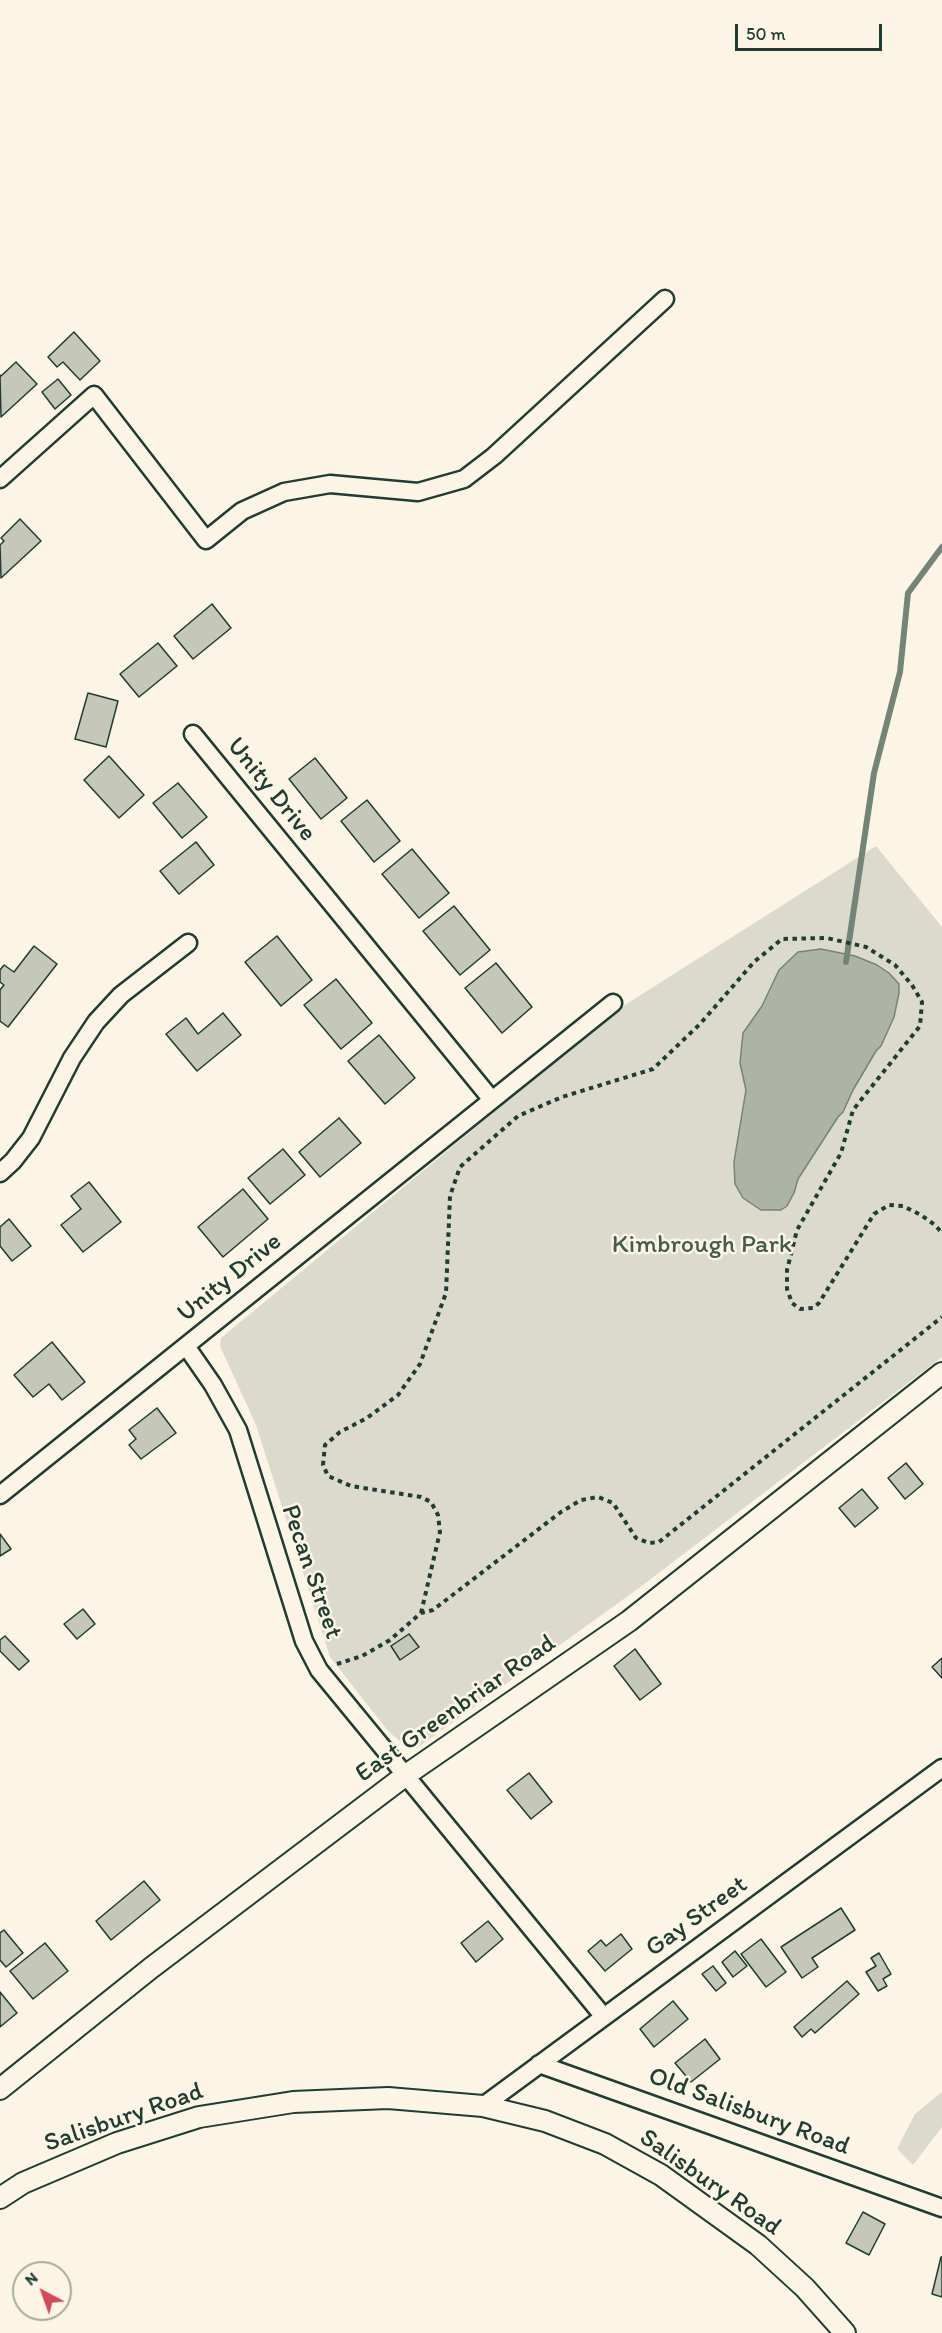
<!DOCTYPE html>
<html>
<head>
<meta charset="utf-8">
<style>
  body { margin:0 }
  #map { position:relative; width:942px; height:2333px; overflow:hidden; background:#fcf5e5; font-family:Itim,sans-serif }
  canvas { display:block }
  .north { position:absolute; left:12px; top:2261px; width:60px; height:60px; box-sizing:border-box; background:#fcf5e5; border:2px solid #a4ab9e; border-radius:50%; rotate:319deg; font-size:16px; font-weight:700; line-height:24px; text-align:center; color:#1f3d34 }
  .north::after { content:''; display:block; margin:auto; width:21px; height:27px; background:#d1495b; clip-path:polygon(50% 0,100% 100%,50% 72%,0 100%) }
  .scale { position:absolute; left:735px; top:24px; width:147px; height:27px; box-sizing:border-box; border:3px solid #1f3d34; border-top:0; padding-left:8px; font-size:18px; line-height:21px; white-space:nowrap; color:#1f3d34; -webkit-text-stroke:4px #fcf5e5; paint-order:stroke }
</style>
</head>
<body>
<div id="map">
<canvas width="942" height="2333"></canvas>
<div class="north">N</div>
<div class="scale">50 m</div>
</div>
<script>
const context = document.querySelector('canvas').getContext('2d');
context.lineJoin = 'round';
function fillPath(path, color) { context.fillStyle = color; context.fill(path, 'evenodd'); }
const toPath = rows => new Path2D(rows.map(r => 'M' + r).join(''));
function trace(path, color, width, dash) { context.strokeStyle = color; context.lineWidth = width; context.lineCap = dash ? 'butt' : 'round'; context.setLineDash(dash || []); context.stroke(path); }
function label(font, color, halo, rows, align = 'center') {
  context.font = font + ' Itim,sans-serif'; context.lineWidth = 5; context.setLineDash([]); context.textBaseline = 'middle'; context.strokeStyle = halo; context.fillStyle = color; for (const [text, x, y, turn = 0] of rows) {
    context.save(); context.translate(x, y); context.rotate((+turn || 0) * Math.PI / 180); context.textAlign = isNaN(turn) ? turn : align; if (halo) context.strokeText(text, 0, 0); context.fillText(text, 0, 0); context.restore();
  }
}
const green = toPath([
  [876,846,942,927,942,1357,639,1588,417,1748,402,1743,388,1731,330,1657,256,1425,220,1346,221,1338,620,1008],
  [942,2092,942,2127,913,2165,897,2149,915,2114]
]);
const water = toPath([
  [821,949,855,956,877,965,889,973,899,984,899,993,894,1017,881,1046,876,1051,853,1090,843,1112,838,1117,798,1179,794,1193,787,1206,781,1210,761,1210,743,1198,735,1184,734,1162,746,1090,740,1063,743,1033,762,1006,779,970,798,952,821,949]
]);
const stream = toPath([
  [846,962,874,773,900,672,908,593,942,547]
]);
const building = toPath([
  [74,332,100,361,80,380,63,362,57,367,48,357,74,332],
  [16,362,37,384,1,417,0,375,1,376,16,362],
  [58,379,71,395,55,409,42,392,58,379],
  [20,519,41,541,1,578,0,545,4,541,1,538,20,519],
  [212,604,231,628,193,659,174,636,212,604],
  [158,643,177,666,139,697,120,674,158,643],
  [88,693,118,701,106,747,75,739,88,693],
  [109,756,144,795,119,818,84,780,109,756],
  [315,758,347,798,321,819,289,779,315,758],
  [178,783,207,817,182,838,153,803,178,783],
  [367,800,400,841,374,862,341,821,367,800],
  [196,842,214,865,179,894,160,871,196,842],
  [412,849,449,893,419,918,382,874,412,849],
  [454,906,490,950,460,975,423,931,454,906],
  [277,936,312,980,281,1006,245,962,277,936],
  [34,946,57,964,8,1027,0,1021,0,990,4,985,0,982,0,970,4,965,14,972,34,946],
  [496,963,532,1007,502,1033,465,988,496,963],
  [336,979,372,1023,341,1049,304,1005,336,979],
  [223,1013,241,1035,197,1071,166,1034,186,1018,198,1034,223,1013],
  [379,1035,415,1078,385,1104,348,1061,379,1035],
  [339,1118,361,1143,320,1177,299,1152,339,1118],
  [283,1149,305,1175,270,1204,248,1178,283,1149],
  [89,1182,121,1222,83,1252,61,1225,81,1209,71,1196,89,1182],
  [243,1189,268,1219,223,1257,198,1227,243,1189],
  [9,1219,31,1246,12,1261,0,1246,0,1227,9,1219],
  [52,1342,85,1382,62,1400,49,1384,33,1397,14,1375,52,1342],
  [157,1408,176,1433,141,1459,129,1445,136,1439,129,1430,157,1408],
  [906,1463,923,1484,905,1499,888,1478,906,1463],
  [862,1489,878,1508,855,1527,839,1508,862,1489],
  [0,1534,11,1549,0,1556,0,1534],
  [83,1609,95,1624,77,1639,64,1624,83,1609],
  [409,1634,419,1647,400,1660,391,1646,409,1634],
  [5,1636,29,1661,19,1670,0,1651,0,1640,5,1636],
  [635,1649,661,1684,640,1700,614,1666,635,1649],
  [942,1658,942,1678,932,1667,942,1658],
  [529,1773,552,1802,531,1819,507,1790,529,1773],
  [144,1881,160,1900,111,1940,96,1921,144,1881],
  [841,1908,855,1930,812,1958,818,1967,802,1978,781,1947,841,1908],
  [488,1921,503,1939,476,1962,461,1943,488,1921],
  [4,1930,23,1953,6,1967,0,1960,0,1933,4,1930],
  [621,1934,632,1949,605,1971,588,1951,601,1940,606,1946,621,1934],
  [761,1939,786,1972,766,1987,741,1954,761,1939],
  [45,1943,68,1971,33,1999,10,1971,45,1943],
  [735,1951,747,1966,733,1977,722,1962,735,1951],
  [879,1953,891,1974,883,1979,887,1986,878,1991,866,1972,876,1966,871,1958,879,1953],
  [713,1966,726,1983,716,1991,702,1974,713,1966],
  [847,1981,859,1994,815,2033,811,2029,802,2037,794,2027,847,1981],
  [0,1992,17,2013,0,2027,0,1992],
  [673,2001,688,2019,654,2047,640,2029,673,2001],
  [705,2039,720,2059,691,2082,675,2063,705,2039],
  [863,2212,885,2224,869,2255,846,2243,863,2212],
  [941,2257,942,2257,942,2297,932,2294,941,2257]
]);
const path = toPath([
  [421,1613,440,1532,438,1515,431,1502,421,1497,351,1486,328,1476,323,1465,325,1445,340,1432,367,1418,398,1395,420,1364,446,1293,450,1196,460,1167,518,1116,562,1097,653,1069,700,1024,754,962,782,939,827,938,866,947,895,965,912,985,922,1002,920,1026,853,1110,841,1153,797,1230,787,1270,787,1289,792,1303,800,1309,813,1308,819,1303,874,1214,889,1205,903,1206,921,1215,935,1225,942,1233],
  [337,1664,362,1656,390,1640,421,1613,433,1610,561,1512,581,1500,598,1497,613,1503,636,1538,649,1543,659,1542,942,1317]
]);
const minor = toPath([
  [0,479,94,395,206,540,242,511,284,492,330,484,418,492,464,479,494,456,665,299],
  [193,734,492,1100],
  [0,1173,13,1161,31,1138,72,1058,96,1022,121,995,188,943],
  [186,1346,213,1385,238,1430,304,1641,319,1670,604,2017],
  [0,1495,613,1003],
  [539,2064,942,2208],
  [483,2106,942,1768]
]);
const tertiary = toPath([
  [0,2089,151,1968,406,1775,629,1621,942,1373],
  [0,2198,23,2183,117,2143,199,2117,293,2102,388,2098,483,2106,545,2121,605,2144,661,2175,758,2245,805,2288,845,2333]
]);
const streetNames = [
  ["Unity Drive",271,790,51],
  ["Unity Drive",230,1278,-39],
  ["Pecan Street",311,1572,71],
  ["East Greenbriar Road",456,1709,-35],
  ["Gay Street",697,1917,-36],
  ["Old Salisbury Road",749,2112,20],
  ["Salisbury Road",124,2118,-19],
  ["Salisbury Road",710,2183,35]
];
const parkNames = [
  ["Kimbrough Park",702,1245]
];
fillPath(green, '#dcdacc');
fillPath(water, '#aeb3a7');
trace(water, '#758479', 1.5);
trace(stream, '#758479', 6);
fillPath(building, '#c5c7b9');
trace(building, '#1f3d34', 1.5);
trace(minor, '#1f3d34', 21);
trace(tertiary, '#1f3d34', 24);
trace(path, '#1f3d34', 4, [4.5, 4.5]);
trace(minor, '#fcf5e5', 16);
trace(tertiary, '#fcf5e5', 20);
label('26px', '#1f3d34', '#fcf5e5', streetNames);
label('26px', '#455c52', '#fcf5e5', parkNames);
</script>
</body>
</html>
